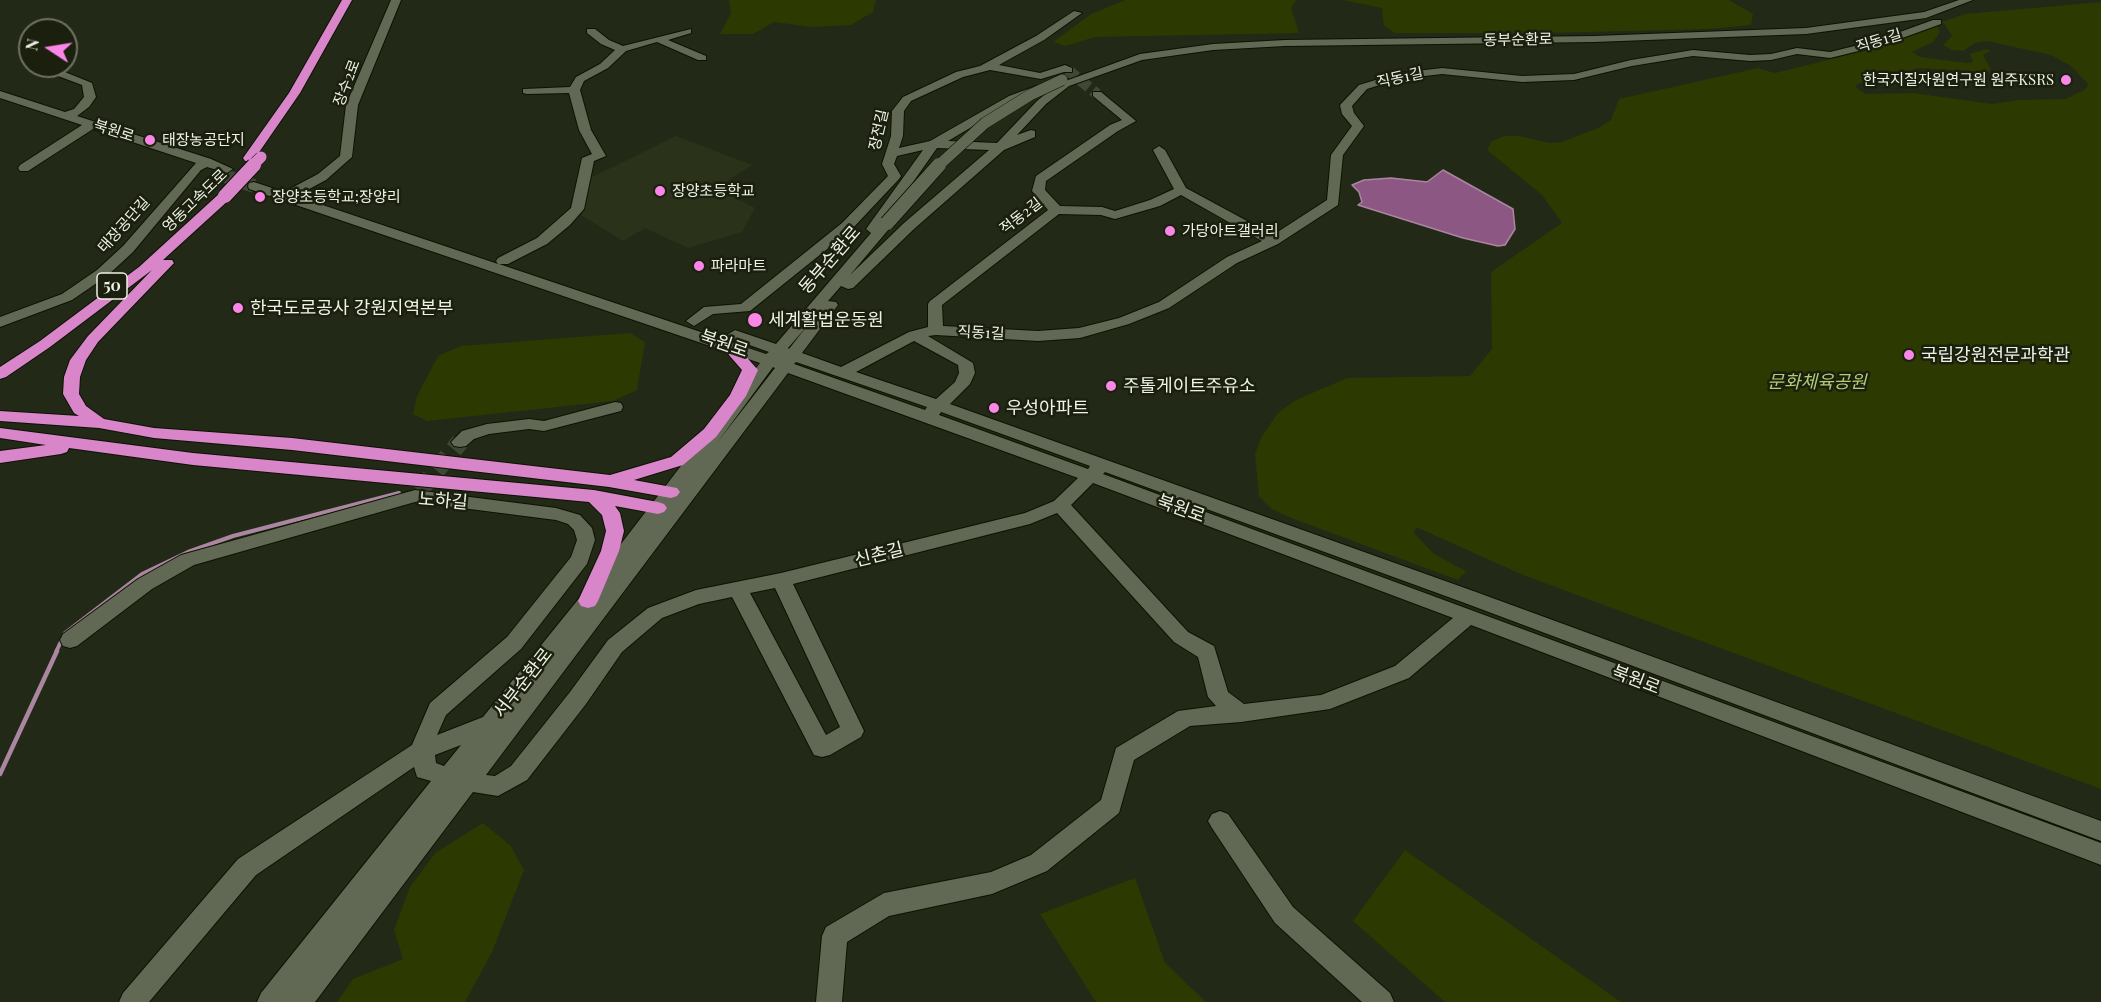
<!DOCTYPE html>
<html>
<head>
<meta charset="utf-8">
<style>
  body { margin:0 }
  #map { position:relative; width:2101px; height:1002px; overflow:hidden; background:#232917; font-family:"Playfair Display",serif }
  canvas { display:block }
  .north { position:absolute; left:18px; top:18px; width:60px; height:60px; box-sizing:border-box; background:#1a1f0e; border:2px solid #6f7364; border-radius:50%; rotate:282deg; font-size:16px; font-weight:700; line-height:24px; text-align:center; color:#eef2e6 }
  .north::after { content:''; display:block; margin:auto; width:21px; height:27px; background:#fa87e7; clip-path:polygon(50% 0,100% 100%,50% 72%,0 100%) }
</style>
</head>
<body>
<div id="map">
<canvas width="2101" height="1002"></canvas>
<div class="north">N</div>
</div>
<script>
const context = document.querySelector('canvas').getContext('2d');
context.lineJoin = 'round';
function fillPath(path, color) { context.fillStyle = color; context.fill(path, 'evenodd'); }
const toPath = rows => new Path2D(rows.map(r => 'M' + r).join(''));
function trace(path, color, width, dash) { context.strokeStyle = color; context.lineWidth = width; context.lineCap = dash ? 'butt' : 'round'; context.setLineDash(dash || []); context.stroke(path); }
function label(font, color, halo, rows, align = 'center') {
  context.font = font + ' "Playfair Display","Noto Sans KR",serif'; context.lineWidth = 5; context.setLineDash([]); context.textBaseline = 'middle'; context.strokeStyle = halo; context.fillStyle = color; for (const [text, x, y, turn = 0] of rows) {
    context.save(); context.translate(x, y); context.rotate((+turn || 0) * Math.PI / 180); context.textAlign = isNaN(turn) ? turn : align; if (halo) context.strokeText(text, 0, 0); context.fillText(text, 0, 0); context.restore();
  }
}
const built = toPath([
  [676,136,752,165,727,181,739,186,730,195,755,208,742,232,688,248,645,228,623,241,581,215,588,179]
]);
const green = toPath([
  [729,0,876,0,873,12,851,25,811,27,774,22,753,34,720,34,731,13],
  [1125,0,1296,0,1291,8,1299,33,1095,37,1065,46,1053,42,1091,14],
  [1343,0,1729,0,1753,14,1751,25,1708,29,1545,33,1395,33,1384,26,1382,8],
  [2101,2,2101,789,1523,575,1416,527,1414,533,1434,554,1466,571,1458,580,1291,518,1272,509,1259,496,1255,454,1262,436,1278,413,1296,400,1347,378,1470,376,1492,349,1491,272,1562,223,1542,195,1487,150,1492,141,1504,136,1519,136,1549,143,1562,142,1598,128,1611,120,1619,99,1758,68,1775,73,1844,56,1965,14],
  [1944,23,1952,36,1943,45,1952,50,1963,51,1975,43,1987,41,2051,55,2071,66,2089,85,2084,90,2066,99,2019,100,1992,104,1913,93,1865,94,1855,86,1862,82,1903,81,1917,68,1988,72,1991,69,1983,55,1991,51,1986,49,1970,54,1973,62,1967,63,1920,57,1912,52,1933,42,1940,32,1937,26],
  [630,333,645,342,637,390,613,401,427,421,413,414,417,396,438,356,461,346],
  [483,823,510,845,524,870,492,952,465,1002,337,1002,353,979,403,959,394,930,410,887,435,853],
  [1405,850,1621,1002,1445,1002,1353,921],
  [1135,878,1165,963,1206,1002,1096,1002,1040,914]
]);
const water = toPath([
  [1443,170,1513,209,1515,229,1505,245,1498,246,1463,238,1358,205,1362,202,1359,192,1352,185,1364,180,1391,178,1427,182,1443,170]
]);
const streamFar1 = toPath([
  [56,652,65,633,142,574,188,552,233,536,399,493]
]);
const stream = toPath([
  [0,774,57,651]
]);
const minorTunnelFar2 = toPath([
  [1068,70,1097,94]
]);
const minorTunnelFar1 = toPath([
  [222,175,254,186]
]);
const minorTunnel = toPath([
  [419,491,460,442]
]);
const minor = toPath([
  [391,0,401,0,358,105,352,157,326,180,296,196,498,264,496,261,498,258,537,238,571,208,582,158,592,154,579,130,569,93,527,94,523,93,523,89,570,87,576,77,600,64,615,50,601,44,587,33,587,29,595,29,609,40,623,46,691,29,691,33,668,40,706,56,706,60,698,60,657,42,626,51,608,68,584,81,580,90,591,130,606,156,594,161,584,209,570,225,547,244,508,264,499,264,766,354,769,352,730,338,727,335,735,330,776,344,871,233,866,229,923,150,897,156,894,164,901,176,899,179,852,229,750,311,713,314,694,326,686,321,704,307,741,304,842,223,888,176,882,164,891,136,892,111,903,97,956,72,980,66,1036,36,1074,11,1082,13,1044,40,999,65,1040,73,1065,65,1072,68,1072,72,1064,72,1041,79,990,70,963,77,911,101,904,111,903,136,899,148,930,141,1009,96,1036,86,1044,86,1044,90,1017,100,948,141,997,143,1038,100,1060,83,1140,54,1213,44,1285,40,1594,36,1806,28,1924,12,1959,0,1973,0,1926,18,1806,34,1594,42,1285,46,1213,50,1142,60,1069,86,1046,104,1017,135,1031,130,1035,131,1035,137,1004,150,914,229,853,288,848,289,841,286,828,301,836,302,838,305,802,353,841,367,909,332,928,327,928,304,930,301,1048,210,1032,191,1036,176,1110,125,1122,120,1093,96,1093,92,1101,92,1136,121,1118,131,1046,181,1045,190,1060,206,1102,207,1115,211,1150,200,1174,189,1153,150,1159,146,1165,150,1186,188,1273,235,1327,200,1331,155,1352,126,1342,114,1340,105,1359,85,1399,73,1442,68,1522,76,1574,74,1631,60,1693,50,1750,55,1771,54,1797,48,1830,52,1875,41,1933,20,1941,20,1941,24,1883,45,1830,58,1797,54,1771,60,1750,61,1693,56,1632,66,1574,80,1522,82,1442,74,1400,79,1383,84,1367,89,1352,106,1354,113,1364,126,1343,155,1338,205,1278,244,1237,263,1169,308,1129,324,1080,338,1038,341,936,335,928,336,973,363,975,373,970,384,950,404,1476,592,2101,821,2101,841,1462,602,1105,472,1103,474,2101,843,2101,865,1471,625,1409,678,1330,709,1241,722,1190,726,1134,760,1119,813,1047,871,992,894,889,916,847,942,842,1002,816,1002,822,936,826,927,884,893,991,872,1031,855,1101,800,1116,748,1178,711,1216,706,1208,697,1198,657,1174,642,1057,513,1030,524,793,584,864,731,861,737,830,755,822,757,814,755,732,597,699,604,662,618,622,652,586,704,527,780,498,796,473,792,315,1002,257,1002,261,993,431,781,417,777,414,767,256,875,149,1002,119,1002,123,993,238,859,412,745,430,703,507,637,571,557,577,540,574,530,568,524,556,520,415,502,194,565,152,589,77,646,70,648,63,646,60,640,63,634,138,579,181,555,415,490,556,508,580,515,592,528,595,540,587,564,521,649,446,715,437,735,483,717,581,596,760,363,249,189,248,186,249,183,254,182,284,192,318,174,340,156,346,105,391,0],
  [937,148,989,150,904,223,850,275,894,223,887,219,937,148],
  [1181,195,1262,241,1227,257,1159,302,1119,318,1079,328,1038,331,943,326,942,305,1059,214,1101,215,1115,219,1160,206,1181,195],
  [807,326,789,349,788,348,807,326],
  [914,341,958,365,959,373,955,382,936,399,856,372,914,341],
  [796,362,927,407,925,410,794,364,796,362],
  [773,367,775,368,717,443,773,367],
  [788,373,1078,478,1054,501,1025,513,781,573,696,590,648,608,608,640,570,692,511,766,495,776,486,775,788,373],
  [941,412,1002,434,1090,466,1088,469,939,415,941,412],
  [1093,483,1280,553,1453,618,1395,666,1321,695,1244,704,1228,692,1214,646,1188,632,1071,505,1093,483],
  [775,588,840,727,826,735,750,593,775,588],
  [461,745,444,766,436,763,435,755,461,745],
  [51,66,61,66,60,70,92,83,96,97,89,107,77,116,211,159,233,169,227,173,207,167,201,170,133,252,107,276,72,300,0,327,0,317,62,294,97,270,123,246,196,163,93,129,28,171,20,171,18,168,20,165,82,125,0,98,0,91,65,112,74,109,84,97,82,85,50,73,51,66],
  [615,402,621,403,623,407,621,411,544,431,529,429,489,434,474,439,466,446,460,447,454,446,451,442,462,431,487,424,529,419,544,421,615,402],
  [1220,811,1228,814,1293,907,1390,993,1394,1002,1362,1002,1275,923,1212,828,1208,821,1212,814,1220,811]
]);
const highway = toPath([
  [342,0,352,0,300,93,253,161,245,161,243,158,289,93,342,0],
  [225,192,231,196,230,199,163,260,172,260,174,263,98,342,86,360,80,377,79,394,86,406,104,419,154,428,292,438,610,475,671,457,704,429,730,395,742,370,721,346,724,343,734,343,758,370,746,396,716,437,683,465,634,480,677,488,680,492,677,496,671,498,609,487,292,450,154,438,99,428,0,421,0,411,79,416,74,413,63,394,64,377,70,360,88,336,152,270,50,347,6,377,0,379,0,367,40,341,139,267,220,193,225,192],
  [0,428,193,453,594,490,658,502,664,504,667,508,664,512,658,514,615,506,620,513,624,531,619,551,598,601,595,606,588,608,581,606,578,601,601,551,606,531,602,515,589,502,193,465,69,448,67,452,61,454,0,463,0,451,46,445,0,438,0,428]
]);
const minorBridgeFar1 = toPath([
  [938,166,985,123,1030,95,1062,80]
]);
const minorBridge = toPath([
  [887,223,939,165]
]);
const highwayBridgeFar1 = toPath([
  [252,166,261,157]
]);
const highwayBridge = toPath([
  [225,196,254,165]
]);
const markers = [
  [2066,80,6,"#fa87e7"],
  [150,140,6,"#fa87e7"],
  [660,191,6,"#fa87e7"],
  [260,197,6,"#fa87e7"],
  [1170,231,6,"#fa87e7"],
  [699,266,6,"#fa87e7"],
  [238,308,6,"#fa87e7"],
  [755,320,8,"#fa87e7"],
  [1909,355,6,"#fa87e7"],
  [1111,386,6,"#fa87e7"],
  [994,408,6,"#fa87e7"]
];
const farStreetnames = [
  ["동부순환로",1518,40,-1],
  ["직동1길",1879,41,-17],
  ["직동1길",1400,78,-12],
  ["장수2로",347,83,-69],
  ["장전길",879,130,-77],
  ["북원로",114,131,18],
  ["영동고속도로",195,201,-44],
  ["적동2길",1021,216,-38],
  ["태장공단길",124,225,-48],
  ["직동1길",981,333,3]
];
const farPoinames = [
  ["한국지질자원연구원 원주KSRS",2054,80,"right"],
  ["태장농공단지",162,140],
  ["장양초등학교",672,191],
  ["장양초등학교;장양리",272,197],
  ["가당아트갤러리",1182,231],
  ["파라마트",711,266]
];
const shields = [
  [112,286,30]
];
const shieldNames = [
  ["50",112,286]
];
const streetNames = [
  ["동부순환로",830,260,-49],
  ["북원로",724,344,19],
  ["노하길",443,501,5],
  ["북원로",1181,509,20],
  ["신촌길",879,555,-14],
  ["북원로",1636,680,21],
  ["서부순환로",523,683,-52]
];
const poiNames = [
  ["한국도로공사 강원지역본부",250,308],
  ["세계활법운동원",768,320],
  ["국립강원전문과학관",1921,355],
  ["주톨게이트주유소",1123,386],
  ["우성아파트",1006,408]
];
const parkNames = [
  ["문화체육공원",1817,382]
];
fillPath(built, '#2a3219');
fillPath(green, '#2c3901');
fillPath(water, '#8d5783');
trace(water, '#aa86a1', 1.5);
trace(streamFar1, '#aa86a1', 4);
trace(stream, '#aa86a1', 4.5);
trace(minorTunnelFar2, '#414736', 11, [11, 5]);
trace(minorTunnelFar1, '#414736', 14, [14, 7]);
trace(minorTunnel, '#414736', 18, [18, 9]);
trace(minor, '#0d1203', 2);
trace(highway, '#0d1203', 2);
fillPath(minor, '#616853');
fillPath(highway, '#d985c9');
trace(minorBridgeFar1, '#0d1203', 12, []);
trace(minorBridge, '#0d1203', 16, []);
trace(highwayBridgeFar1, '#0d1203', 12, []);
trace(highwayBridge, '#0d1203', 16, []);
trace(minorBridgeFar1, '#616853', 11);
trace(minorBridge, '#616853', 14);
trace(highwayBridgeFar1, '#d985c9', 11);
trace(highwayBridge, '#d985c9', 14);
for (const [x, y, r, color] of markers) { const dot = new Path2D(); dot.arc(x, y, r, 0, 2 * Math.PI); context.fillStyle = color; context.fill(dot); trace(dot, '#1a1f0e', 2); }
label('15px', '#eef2e6', '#1a1f0e', farStreetnames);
label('15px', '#eef2e6', '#1a1f0e', farPoinames, 'left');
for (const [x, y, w] of shields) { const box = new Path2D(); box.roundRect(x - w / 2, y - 13, w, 26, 4.5); context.fillStyle = '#1a1f0e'; context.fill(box); trace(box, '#eef2e6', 1.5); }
label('bold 16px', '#eef2e6', null, shieldNames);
label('18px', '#eef2e6', '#1a1f0e', streetNames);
label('18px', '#eef2e6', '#1a1f0e', poiNames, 'left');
label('italic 18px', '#b2ce72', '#1a1f0e', parkNames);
</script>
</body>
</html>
